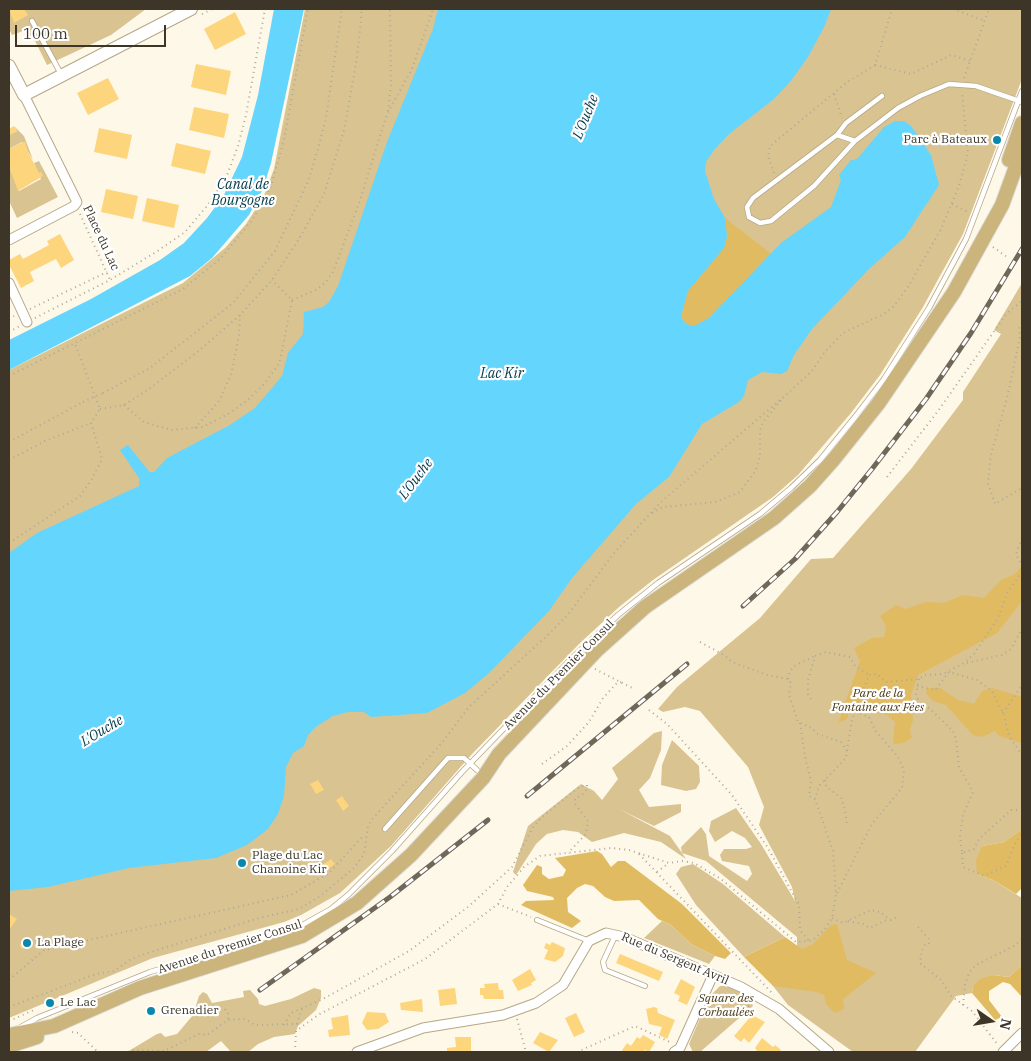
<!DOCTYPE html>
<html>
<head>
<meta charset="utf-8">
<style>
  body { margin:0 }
  #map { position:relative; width:1031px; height:1061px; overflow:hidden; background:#fef8e9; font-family:"IBM Plex Serif",serif }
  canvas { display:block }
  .frame { position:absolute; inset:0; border:10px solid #3d3628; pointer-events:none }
  .north { position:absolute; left:966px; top:996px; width:50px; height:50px; -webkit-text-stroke:4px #fff; paint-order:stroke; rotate:103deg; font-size:14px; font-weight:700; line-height:20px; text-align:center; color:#3d3628 }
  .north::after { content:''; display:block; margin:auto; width:18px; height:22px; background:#3d3628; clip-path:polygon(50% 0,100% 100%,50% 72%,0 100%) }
  .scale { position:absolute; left:15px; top:25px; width:151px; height:22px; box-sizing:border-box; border:2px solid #3d3628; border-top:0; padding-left:6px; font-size:15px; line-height:18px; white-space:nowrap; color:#3d3628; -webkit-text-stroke:4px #fff; paint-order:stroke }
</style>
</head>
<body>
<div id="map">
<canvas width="1031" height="1061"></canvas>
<div class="frame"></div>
<div class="north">N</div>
<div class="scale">100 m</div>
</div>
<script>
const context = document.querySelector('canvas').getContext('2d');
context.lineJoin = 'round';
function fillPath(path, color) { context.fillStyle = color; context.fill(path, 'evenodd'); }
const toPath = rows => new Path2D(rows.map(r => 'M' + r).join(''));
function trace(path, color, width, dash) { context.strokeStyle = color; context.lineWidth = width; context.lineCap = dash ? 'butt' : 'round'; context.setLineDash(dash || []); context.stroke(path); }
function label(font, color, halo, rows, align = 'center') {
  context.font = font + ' "IBM Plex Serif",serif'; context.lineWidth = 4.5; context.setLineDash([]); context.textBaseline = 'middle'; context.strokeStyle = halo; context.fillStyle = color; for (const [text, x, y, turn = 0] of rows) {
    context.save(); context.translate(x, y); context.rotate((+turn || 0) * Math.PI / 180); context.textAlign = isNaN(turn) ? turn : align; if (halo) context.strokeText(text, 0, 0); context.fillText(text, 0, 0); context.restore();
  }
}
const green = toPath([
  [9,9,146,9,111,35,47,65,34,39,27,32,23,31,12,35,9,29],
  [305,9,1022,9,1022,79,963,234,923,307,880,375,851,413,798,475,773,497,653,580,619,607,579,644,472,754,391,846,340,893,301,915,284,922,153,958,9,1018,9,370,183,283,225,248,246,224,263,198,274,169],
  [14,126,24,136,33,160,22,142,9,149,9,135,17,131],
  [39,161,58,197,17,218,9,201,9,166,19,191,41,179,34,163],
  [1022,283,1022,829,1004,842,982,846,977,874,993,880,1022,898,1022,965,1009,977,993,975,973,986,972,993,956,996,915,1052,853,1052,788,1005,773,986,790,970,797,953,797,937,706,861,682,853,686,859,661,842,624,833,592,842,578,832,563,830,547,834,536,844,516,875,513,872,528,826,581,784,594,791,602,800,618,779,612,768,654,733,662,731,661,750,650,778,639,790,649,807,681,804,681,812,654,826,619,809,670,836,682,853,681,847,701,827,706,834,709,856,747,881,752,874,749,866,722,861,720,855,724,849,746,849,752,847,745,838,732,831,715,842,709,831,711,821,736,808,761,844,795,901,792,887,759,825,764,807,748,767,700,711,685,707,663,712,658,709,677,687,760,618,811,559,833,558,911,469,963,400,963,392,1001,334,994,330],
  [672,740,699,766,700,782,696,789,686,791,661,785,662,765],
  [693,864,723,884,785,937,744,957,696,905,676,874,681,867],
  [662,921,671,925,691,944,715,956,709,964,644,938],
  [720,986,727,986,738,991,750,1000,753,1006,700,1052,693,1052,689,1044,709,997],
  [314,988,321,990,321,998,316,1010,298,1026,295,1034,274,1037,258,1044,248,1052,231,1052,221,1041,206,1052,127,1052,157,1034,161,1033,165,1037,177,1034,193,1015,199,996,203,992,207,994,212,1003,244,997,243,991,250,990,258,999,259,1004,265,1006,291,999]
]);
const forest = toPath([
  [725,218,771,254,709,318,694,326,689,325,684,322,681,316,688,291,724,248,727,236],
  [1022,566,1022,601,997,633,918,675,911,695,913,720,910,730,912,738,903,743,893,744,895,722,887,715,851,707,847,719,838,723,860,661,854,648,872,638,884,637,886,626,880,616,896,605,906,609,926,602,944,603,963,595,984,598,1001,580,1015,574],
  [927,688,940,688,958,700,974,704,982,691,992,688,1022,697,1022,743,999,736,995,731,982,737,973,735,946,705,933,701,926,693],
  [1022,829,1022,888,1016,894,993,880,977,874,976,860,982,846,1004,842],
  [597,851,602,854,611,867,618,861,625,861,682,904,731,953,725,959,715,956,691,944,671,925,658,919,639,900,614,901,605,897,593,886,585,884,577,888,567,898,568,912,581,921,572,928,521,905,526,901,554,900,553,897,527,891,523,885,537,865,542,867,542,874,549,879,563,876,566,870,555,858],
  [837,924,847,960,876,973,843,999,844,1009,835,1013,826,1004,824,995,816,992,773,986,744,957,785,937,802,949,813,944,831,925],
  [1022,965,1022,997,1010,984,1003,982,989,991,989,1000,1002,1017,995,1020,972,993,973,986,980,979,993,975,1009,977]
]);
const water = toPath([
  [274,9,304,9,271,163,263,189,249,215,212,258,190,276,9,370,9,340,91,299,160,260,184,243,207,218,224,195,242,157,258,95],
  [438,9,831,9,825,25,808,57,790,82,774,99,729,134,714,150,706,162,705,171,714,199,725,218,727,236,724,248,688,291,681,316,684,322,689,325,694,326,709,318,781,243,831,207,841,180,839,175,851,160,857,159,884,127,895,121,904,121,911,126,931,155,939,185,905,237,869,269,812,329,794,355,787,371,781,374,762,372,748,380,744,396,739,402,702,424,669,477,636,504,572,578,549,611,489,673,465,693,427,713,371,717,364,712,348,712,333,716,317,726,308,735,304,746,293,753,286,767,284,796,278,814,268,829,247,845,216,858,129,868,48,887,9,891,9,553,37,533,139,486,139,478,120,450,128,445,147,469,150,472,154,472,167,458,230,425,255,408,282,376,288,353,303,334,304,312,323,307,329,302,338,286,387,142,433,29]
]);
const building = toPath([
  [9,9,24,9,28,15,14,23],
  [235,12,246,34,215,50,204,29],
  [196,64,231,71,226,95,191,87],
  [108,78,119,99,88,115,77,93],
  [194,107,229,114,224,138,189,130],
  [14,126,17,131,9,135,9,129],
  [99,128,132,135,127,159,94,152],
  [23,142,25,142,28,152,39,173,41,172,43,176,18,191,9,166,9,149],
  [176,143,211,151,205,174,171,166],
  [106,189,138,196,133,219,101,212],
  [147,198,179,205,174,228,142,221],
  [60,234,74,260,61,268,56,259,30,272,34,281,21,288,9,265,9,260,20,254,23,259,49,245,47,241],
  [318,780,324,790,316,794,310,784],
  [342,796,349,806,343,811,336,800],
  [331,859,335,864,325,871,321,866],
  [9,914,17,919,9,930],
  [25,939,29,944,23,949,21,948,20,945],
  [552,942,565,948,563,956,555,962,544,959,548,950,544,948,546,943,550,945],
  [620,954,663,972,659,981,616,963],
  [530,969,536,980,531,983,532,985,518,991,512,980],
  [681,979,695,987,687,1005,678,1001,680,996,674,993],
  [498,983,499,990,503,990,504,999,484,999,483,995,480,995,480,988,485,988,484,984],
  [455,988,457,1004,440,1006,438,990],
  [422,999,423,1012,401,1010,400,1003],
  [654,1007,657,1008,658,1013,675,1020,667,1039,659,1035,662,1027,649,1024,646,1009],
  [367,1012,385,1013,389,1022,378,1029,367,1030,362,1023],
  [576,1013,585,1032,574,1037,565,1018],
  [348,1015,350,1035,329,1037,328,1030,333,1029,331,1018],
  [752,1015,765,1022,749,1043,744,1038,741,1042,734,1036],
  [540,1032,558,1040,549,1052,533,1043],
  [643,1035,655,1042,649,1052,645,1050,643,1052,621,1052,627,1043,631,1046,637,1037,640,1039],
  [455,1037,471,1037,471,1052,447,1052,447,1048,456,1047],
  [762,1038,773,1047,775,1045,781,1050,779,1052,758,1052,755,1048]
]);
const path = toPath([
  [953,9,983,20],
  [202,14,212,9],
  [875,65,911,74,951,55,971,61],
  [964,78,989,9],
  [834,94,842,118],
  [388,111,391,86,390,9],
  [774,173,768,156,770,146,846,83,875,65,892,9],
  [952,204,968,212],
  [80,214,110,280],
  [993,247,1007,257],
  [292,300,316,290,325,283,333,272,359,203,387,114,412,69,433,9],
  [1022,308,1022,319],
  [30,309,107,272],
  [35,318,110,280,156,252,185,232,207,206,226,178,238,146,246,115,265,9],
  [9,319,14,316],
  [1022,323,1019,329,1020,337,1007,398,991,454,988,483,995,504,1022,488],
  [9,332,20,326],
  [9,376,183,289,221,258,253,219,271,186,284,140,308,9],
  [103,393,150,368,233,303,275,251,309,179,318,149,326,118,342,9],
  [124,405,144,422,171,430,203,427,228,414,248,400,264,384,279,364,284,341,292,300,272,280],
  [100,409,124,405,149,389,201,349,240,315,272,280,299,239,324,194,344,130,357,58,362,9],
  [195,428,219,401,231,375,239,336,240,315],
  [9,442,83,402],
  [9,460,45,441,91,423],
  [887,477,938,411,1007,313,1022,301],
  [652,513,663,507,715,502,740,492,756,470,760,455,760,431,763,422,782,399],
  [1022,538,1016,554,1022,566],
  [9,543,80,496,92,479,102,459,91,423,100,409,75,344],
  [700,642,724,655,732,662,767,675,788,679,791,683,789,695,798,722,810,727,818,734,841,742,847,751],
  [967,663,1002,655,1011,649,1022,629],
  [595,669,634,689],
  [788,679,790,671,796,665,815,656],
  [919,679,916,695,920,704,929,708,953,731,956,739,959,767,973,792,963,815,960,836,962,853,974,849,979,839,1011,810,1022,810],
  [917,686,935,690,949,672,977,680,992,691,1003,713,1009,736,1022,755],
  [811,699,808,694,808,680,815,656,826,652,850,657,855,666,869,675],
  [649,710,667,724,732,795,768,848,799,905,800,930,809,941],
  [1003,713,1022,685],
  [800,723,805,757,811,781,809,796,815,799],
  [542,764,567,746,589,722,603,698,617,683,622,682],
  [825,780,826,786,841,798,845,809,847,826],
  [962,853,963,867,984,876,1006,866,1016,841,1022,835],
  [639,854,774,995],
  [657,872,669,863],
  [837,893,872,824,902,788,904,770,898,757,875,730,869,717,855,711],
  [498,904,531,917],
  [832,918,843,923,871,910,880,912,891,920,897,917],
  [848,921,863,924,870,928,888,919],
  [918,927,929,939,929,944,925,945,922,950,920,963,941,980,951,996,972,1011,998,1045],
  [9,980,44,950,291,895,329,873,364,835],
  [963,1005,965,984,969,973,976,965,1014,946,1022,939],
  [9,1007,96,974,114,971,131,959,145,954,259,918,299,909,319,897,354,868,364,854,368,826,373,818,441,744,469,707,549,634,570,612,615,552,661,502,787,394,812,371,824,353,843,333,884,314,894,306,908,287,941,229,959,186,968,153,962,92],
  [225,1009,229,1015,228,1020],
  [739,1010,753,1004],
  [517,1019,526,1052],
  [9,1021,34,1010,35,1012],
  [297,1024,303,1006],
  [284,1025,291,1013,323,999,409,951,468,907,512,867,533,827,542,817,579,787,587,785,587,789,583,794,575,799,575,804,588,821,587,828,585,835,568,853],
  [72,1032,78,1033,98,1052,104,1052],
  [128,1052,131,1050,164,1051,199,1034,207,1035,228,1020,245,1019,255,1025,297,1024,300,1028],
  [295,1052,296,1031,318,1015,425,959,498,904,507,887,524,867,540,856,611,848,629,850,669,863,682,861,694,863,721,879,796,942,809,941,814,939,825,929,832,918,836,895,833,851,815,799,819,786,846,758,852,719,869,675,877,674,886,682,919,679,925,675,943,674,964,663,974,654,998,618,1007,593,1022,572],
  [577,1052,635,1026,672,1043]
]);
const lane = toPath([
  [32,21,61,74],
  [837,135,855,141,898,108,920,96,949,84,976,86,1022,102],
  [855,141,814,186,771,221,760,223,749,217,747,207,753,198,837,135,846,123,882,96],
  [385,829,448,758,464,758,477,770],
  [537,920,589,941],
  [615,936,603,962,605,970,645,986],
  [19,1028,37,1018,150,972,297,928,331,909,348,895,392,851,462,772,570,660,618,615,658,583,760,514,791,488,820,460,855,417,884,379,929,308,966,239,1022,91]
]);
const street = toPath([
  [9,240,74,206,77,202,24,95],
  [9,283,27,322],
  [357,1052,423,1028,503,1015,536,1003,563,985,589,941,606,933,624,937,741,987,779,1009,829,1052],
  [674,1052,680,1048,713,975],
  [1003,1052,1022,1033]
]);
const secondary = toPath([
  [9,66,24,95,191,9]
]);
const primary = toPath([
  [1009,160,1022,123],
  [9,1035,54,1026,140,988,302,936,357,903,411,855,483,778,499,754,597,650,645,607,774,518,810,486,834,459,878,404,954,292,1002,205,1022,150],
  [9,1046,37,1037]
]);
const rail = toPath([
  [743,606,795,559,837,512,872,469,926,399,971,333,1022,249],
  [527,796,687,664],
  [260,990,390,897,488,820]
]);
const pathBridge = toPath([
  [83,402,103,393]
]);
const markers = [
  [997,140,5,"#0988ab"],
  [242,863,5,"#0988ab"],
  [27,943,5,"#0988ab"],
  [50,1003,5,"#0988ab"],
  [151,1011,5,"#0988ab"]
];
const poiNames = [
  ["Parc à Bateaux",987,140,"right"],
  ["Plage du Lac",252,856],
  ["Chanoine Kir",252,870],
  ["La Plage",37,943],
  ["Le Lac",60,1003],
  ["Grenadier",161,1011]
];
const streetNames = [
  ["Place du Lac",101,238,65],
  ["Avenue du Premier Consul",559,675,-45],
  ["Avenue du Premier Consul",230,947,-18],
  ["Rue du Sergent Avril",675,959,23]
];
const parkNames = [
  ["Parc de la",878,694],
  ["Fontaine aux Fées",878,708],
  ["Square des",726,999],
  ["Corbaulées",726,1013]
];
const waterNames = [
  ["L'Ouche",586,117,-68],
  ["Canal de",243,185],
  ["Bourgogne",243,201],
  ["Lac Kir",502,374],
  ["L'Ouche",416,479,-53],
  ["L'Ouche",102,731,-31]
];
fillPath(green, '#d9c391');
fillPath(forest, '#e1bb62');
fillPath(water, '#64d5fc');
fillPath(building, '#fcd57d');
trace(lane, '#b6a786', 6);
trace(street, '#b6a786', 11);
trace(secondary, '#b6a786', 14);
trace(primary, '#dcdbd8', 16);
trace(path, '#aea899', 2, [1, 4]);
trace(lane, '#fff', 4.5);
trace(street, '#fff', 9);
trace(secondary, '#fff', 12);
trace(primary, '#cbb57d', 14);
trace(rail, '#6f685a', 5);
trace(rail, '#fff', 3, [9]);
trace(pathBridge, '#aea899', 2, [1, 4]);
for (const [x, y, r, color] of markers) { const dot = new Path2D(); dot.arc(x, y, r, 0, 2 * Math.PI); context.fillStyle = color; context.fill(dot); trace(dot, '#fff', 2); }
label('12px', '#3d3628', '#fff', poiNames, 'left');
label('12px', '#3d3628', '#fff', streetNames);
label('italic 12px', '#493913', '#fff', parkNames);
label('italic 14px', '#023848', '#fff', waterNames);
</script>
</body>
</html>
